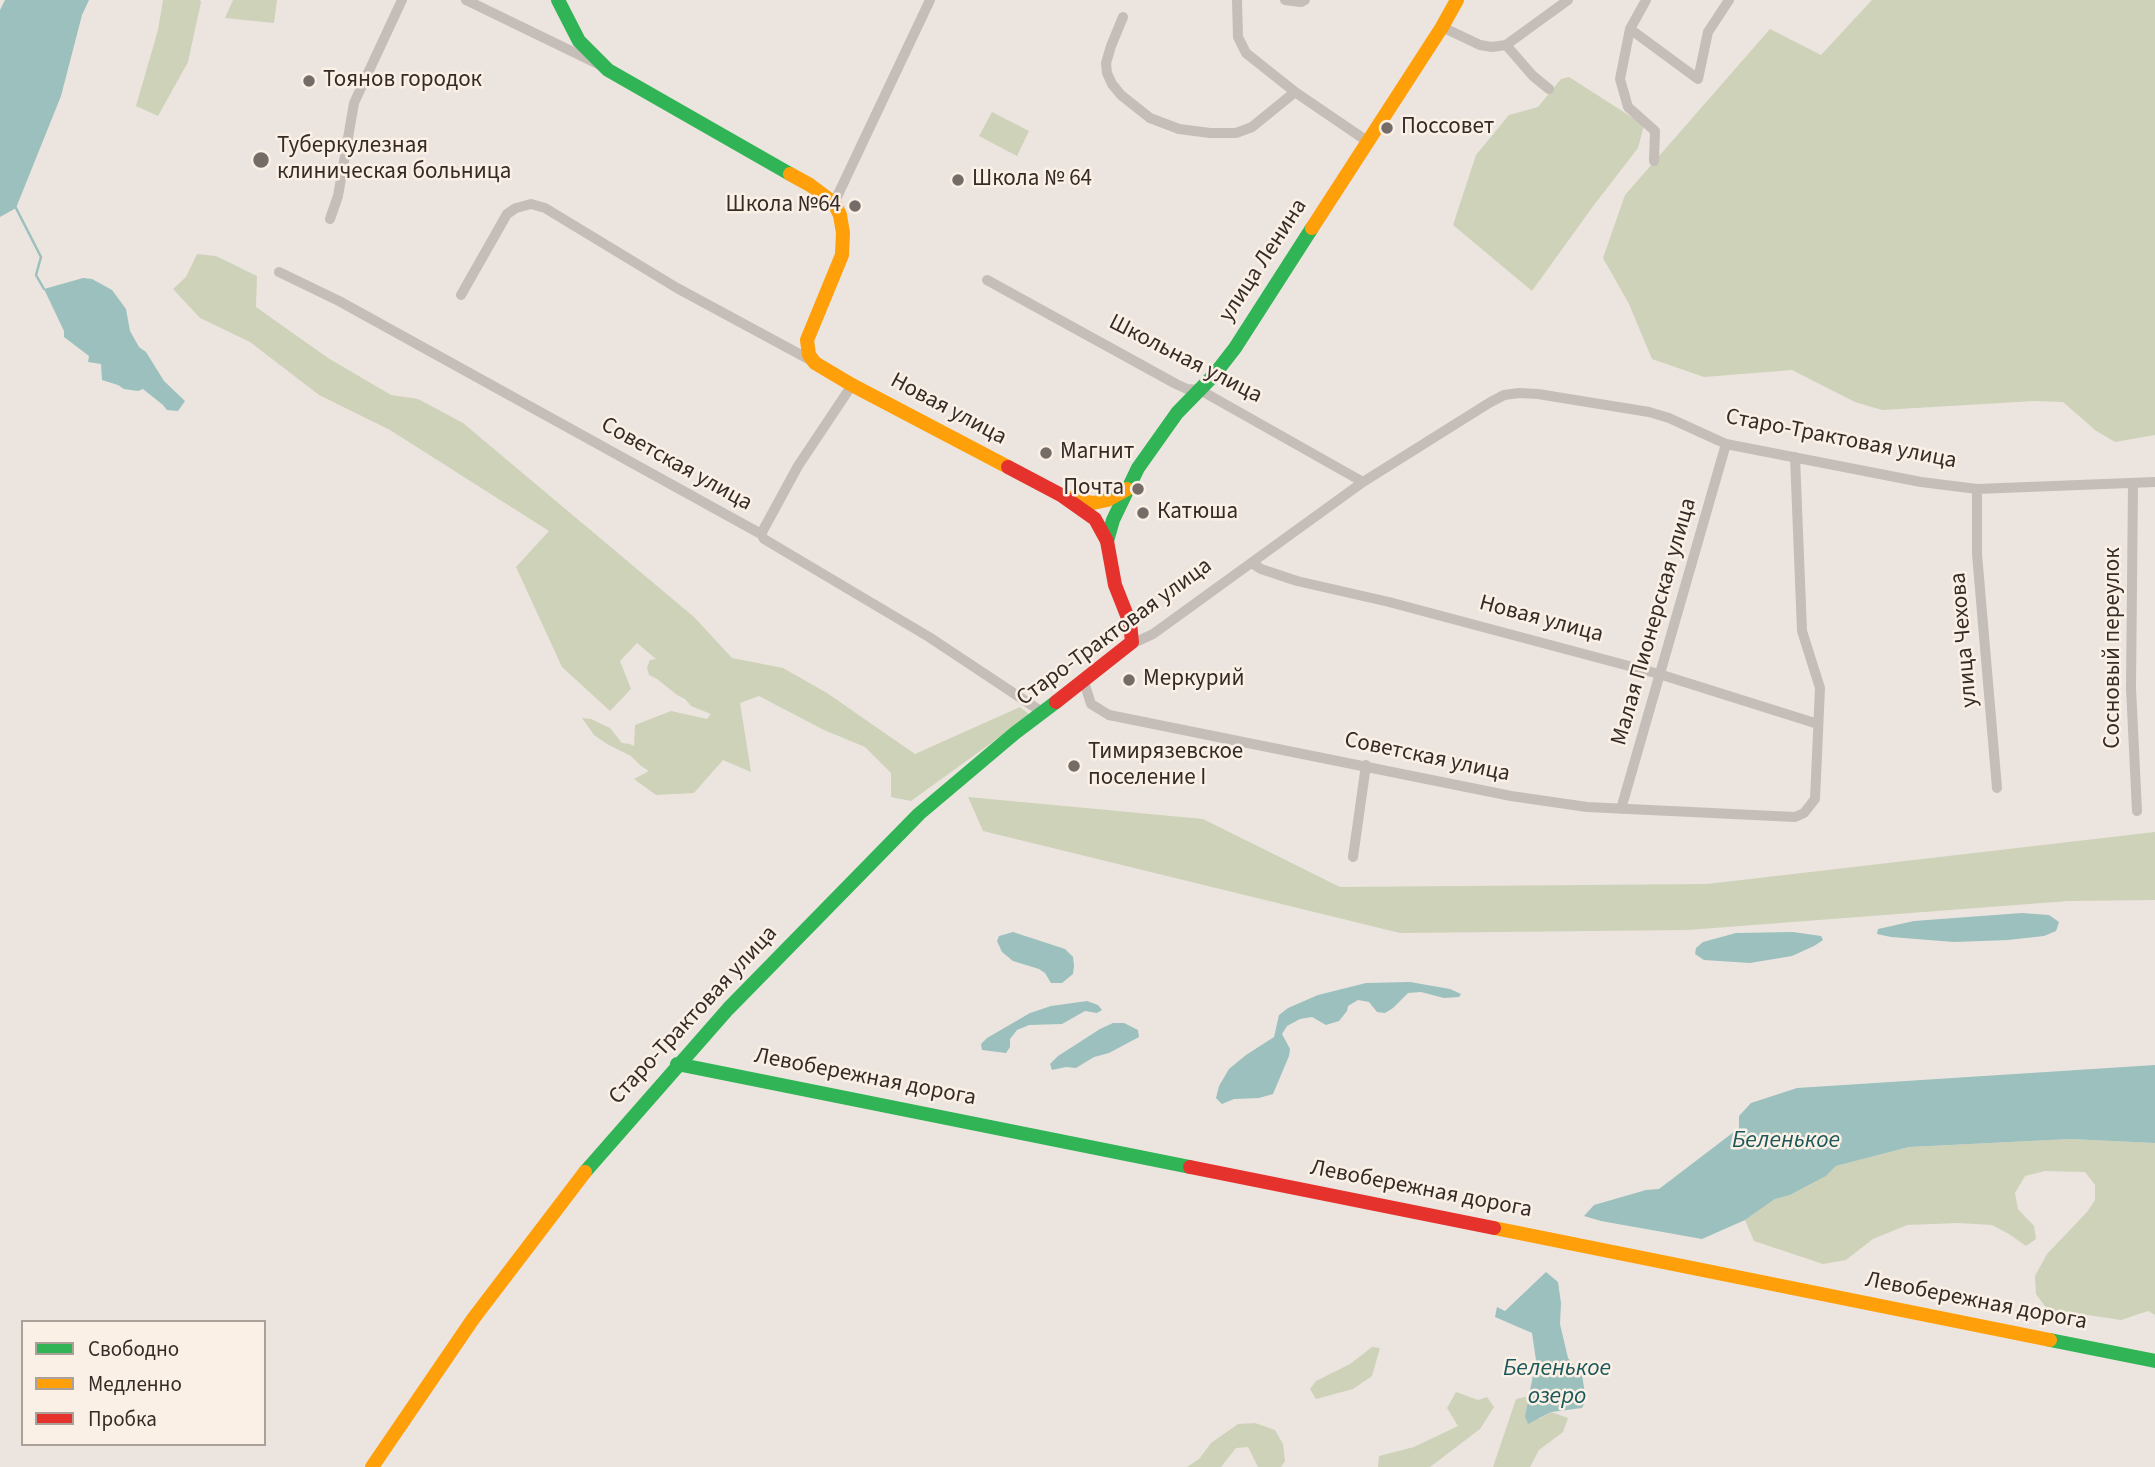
<!DOCTYPE html>
<html>
<head>
<meta charset="utf-8">
<style>
  body { margin:0 }
  #map { position:relative; width:2155px; height:1467px; overflow:hidden; background:#ece5df; font-family:"Source Sans 3",sans-serif }
  canvas { display:block }
  .legend { position:absolute; left:21px; top:1320px; width:245px; height:126px; box-sizing:border-box; background:#faf0e6; border:2px solid #aca19a; margin:0; padding:9px 12px; list-style:none; font-size:21px; color:#362b27 }
  .legend li { display:flex; align-items:center; gap:14px; height:35px }
  .legend b { width:35px; border:2px solid #aca19a }
</style>
</head>
<body>
<div id="map">
<canvas width="2155" height="1467"></canvas>
<ul class="legend">
<li><b style="height:9px;background:#30b455"></b>Свободно</li>
<li><b style="height:9px;background:#ff9f0a"></b>Медленно</li>
<li><b style="height:9px;background:#e5322d"></b>Пробка</li>
</ul>
</div>
<script>
const context = document.querySelector('canvas').getContext('2d');
context.lineJoin = 'round';
function fillPath(path, color) { context.fillStyle = color; context.fill(path, 'evenodd'); }
const toPath = rows => new Path2D(rows.map(r => 'M' + r).join(''));
function trace(path, color, width, dash) { context.strokeStyle = color; context.lineWidth = width; context.lineCap = dash ? 'butt' : 'round'; context.setLineDash(dash || []); context.stroke(path); }
function label(font, color, halo, rows, align = 'center') {
  context.font = font + ' "Source Sans 3",sans-serif'; context.lineWidth = 5; context.setLineDash([]); context.textBaseline = 'middle'; context.strokeStyle = halo; context.fillStyle = color; for (const [text, x, y, turn = 0] of rows) {
    context.save(); context.translate(x, y); context.rotate((+turn || 0) * Math.PI / 180); context.textAlign = isNaN(turn) ? turn : align; if (halo) context.strokeText(text, 0, 0); context.fillText(text, 0, 0); context.restore();
  }
}
const green = toPath([
  [163,0,200,0,201,2,188,62,158,116,136,106,158,30],
  [233,0,277,0,274,23,225,18],
  [1872,0,2155,0,2155,435,2115,442,2095,430,2063,402,2034,401,1882,410,1855,402,1792,370,1704,377,1652,359,1629,304,1603,258,1625,195,1770,29,1821,55],
  [1569,77,1644,125,1638,148,1591,209,1532,291,1453,225,1476,155,1509,115,1538,107,1561,79],
  [992,112,1029,131,1017,156,979,136],
  [197,254,216,256,257,276,256,307,328,358,391,395,418,399,463,423,694,617,732,658,783,668,827,693,915,754,1020,707,1030,715,911,801,891,797,891,773,865,747,824,730,759,696,740,703,751,772,723,760,694,793,656,795,634,779,649,771,641,766,631,756,607,744,594,735,582,718,591,719,610,728,622,743,630,744,634,746,635,725,671,711,707,719,711,714,691,706,685,699,677,695,657,679,649,675,647,667,650,660,656,659,637,643,620,661,631,689,610,711,562,667,516,567,549,531,390,430,319,395,250,342,200,318,173,289,186,277],
  [968,797,1203,819,1340,887,1707,884,2155,832,2155,900,2068,901,1688,930,1400,933,983,831],
  [2070,1139,2155,1143,2155,1315,2148,1311,2121,1320,2047,1309,2036,1294,2035,1276,2047,1254,2087,1212,2095,1200,2095,1185,2085,1172,2045,1171,2025,1176,2015,1193,2018,1209,2034,1226,2036,1239,2026,1246,2009,1234,1992,1225,1958,1223,1907,1225,1873,1239,1846,1260,1823,1264,1754,1241,1745,1220,1775,1199,1790,1195,1826,1176,1836,1166,1909,1147],
  [1372,1347,1380,1348,1372,1376,1353,1389,1316,1399,1310,1389,1316,1381,1350,1364],
  [1456,1392,1478,1400,1487,1397,1494,1407,1480,1429,1430,1467,1378,1467,1379,1456,1414,1447,1458,1426,1447,1408],
  [1529,1396,1525,1416,1539,1419,1551,1412,1568,1418,1563,1432,1539,1450,1530,1467,1493,1467,1516,1399],
  [1255,1423,1275,1430,1283,1444,1285,1461,1281,1467,1258,1467,1248,1447,1236,1448,1221,1467,1187,1467,1199,1459,1211,1443,1238,1424]
]);
const water = toPath([
  [5,0,89,0,82,15,61,96,16,208,0,217,0,10],
  [83,278,92,279,112,290,126,309,130,331,139,347,146,352,164,381,185,401,178,411,167,410,163,405,143,389,138,391,124,389,118,385,102,380,101,364,88,362,89,356,64,337,64,331,44,289],
  [2022,913,2049,915,2059,922,2056,931,2044,936,2008,940,1954,942,1891,937,1877,934,1878,929,1914,921],
  [1013,932,1065,949,1073,957,1074,966,1073,974,1062,983,1051,983,1045,973,1039,969,1013,961,1002,952,997,941,999,936],
  [1793,932,1821,936,1823,940,1814,946,1792,956,1750,963,1704,960,1695,954,1696,948,1703,942,1736,933],
  [1410,982,1450,989,1461,994,1459,997,1444,998,1421,992,1408,993,1393,1008,1385,1013,1377,1012,1369,1002,1358,1000,1348,1006,1347,1011,1339,1021,1326,1025,1312,1017,1300,1019,1287,1026,1282,1034,1290,1049,1289,1056,1273,1094,1259,1098,1234,1099,1222,1104,1216,1098,1219,1086,1229,1069,1246,1055,1274,1037,1279,1015,1288,1008,1318,995,1366,983],
  [1087,1001,1098,1005,1102,1010,1097,1013,1085,1011,1062,1024,1029,1025,1017,1030,1010,1039,1010,1047,1006,1053,982,1050,981,1044,987,1038,1030,1013,1051,1006],
  [1113,1023,1124,1023,1138,1030,1139,1037,1109,1053,1094,1057,1076,1068,1066,1067,1052,1070,1050,1064,1058,1056,1100,1029],
  [2155,1065,2155,1143,2070,1139,1909,1147,1836,1166,1826,1176,1790,1195,1775,1199,1745,1220,1702,1239,1601,1221,1584,1216,1594,1205,1646,1190,1659,1189,1739,1128,1739,1116,1751,1103,1797,1088],
  [1546,1272,1558,1282,1561,1303,1560,1324,1568,1358,1582,1375,1586,1400,1582,1408,1551,1412,1528,1424,1525,1416,1536,1360,1532,1333,1495,1317,1497,1307,1505,1311]
]);
const stream = toPath([
  [16,208,41,257,36,275,44,289]
]);
const street = toPath([
  [466,0,598,64],
  [1237,0,1238,37,1246,53,1295,92,1367,141],
  [1285,0,1301,2,1305,0],
  [1646,0,1630,29,1698,79,1708,32,1729,0],
  [1123,17,1111,46,1106,63,1107,73,1112,84,1121,95,1150,118,1179,129,1210,133,1236,133,1252,127,1295,92],
  [1442,27,1480,45,1492,47,1506,45,1533,76,1549,89],
  [1630,29,1620,79,1628,107,1655,131,1654,161],
  [1506,45,1568,0],
  [834,203,930,0],
  [330,219,338,196,354,103,402,0],
  [279,272,339,301,761,534,764,539,929,637,1042,712],
  [987,280,1176,384,1187,389,1200,390,1363,482],
  [461,295,507,214,516,208,531,204,545,208,677,288,814,362],
  [2133,484,2131,688,2137,811],
  [1977,489,1977,554,1997,788],
  [761,534,798,466,852,385],
  [1252,563,1261,569,1297,581,1389,602,1659,674,1818,724],
  [1132,642,1138,641,1153,634,1363,482,1489,403,1504,395,1519,393,1538,394,1649,412,1669,418,1726,444,1921,482,1977,489,2155,482],
  [1084,682,1091,704,1109,715,1511,796,1587,807,1795,817,1804,813,1815,799,1820,688,1802,631,1795,457],
  [1621,809,1726,444],
  [1353,857,1366,765]
]);
const fast = toPath([
  [558,0,579,41,608,70,790,174],
  [1107,541,1113,520,1138,468,1177,413,1214,375,1235,348,1312,228],
  [677,1064,1190,1167],
  [585,1172,728,1009,919,814,1015,733,1056,702],
  [2050,1340,2155,1361]
]);
const slow = toPath([
  [790,174,810,185,834,203,840,215,843,233,842,255,807,340,809,355,815,363,852,385,1008,467],
  [1312,228,1442,27,1457,0],
  [1069,498,1093,503,1107,500,1127,489],
  [1494,1228,2050,1340],
  [372,1467,473,1319,585,1172]
]);
const jam = toPath([
  [1008,467,1061,495,1095,519,1107,541,1115,585,1130,623,1132,642,1056,702],
  [1190,1167,1494,1228]
]);
const markers = [
  [309,81,7,"#766c67"],
  [1387,128,7,"#766c67"],
  [261,160,9,"#766c67"],
  [958,180,7,"#766c67"],
  [855,206,7,"#766c67"],
  [1046,453,7,"#766c67"],
  [1138,489,7,"#766c67"],
  [1143,513,7,"#766c67"],
  [1129,680,7,"#766c67"],
  [1074,766,7,"#766c67"]
];
const poiNames = [
  ["Тоянов городок",323,81],
  ["Поссовет",1401,128],
  ["Туберкулезная",277,147],
  ["клиническая больница",277,173],
  ["Школа № 64",972,180],
  ["Школа №64",841,206,"right"],
  ["Магнит",1060,453],
  ["Почта",1124,489,"right"],
  ["Катюша",1157,513],
  ["Меркурий",1143,680],
  ["Тимирязевское",1088,753],
  ["поселение I",1088,779]
];
const streetNames = [
  ["улица Ленина",1264,261,-57],
  ["Школьная улица",1185,360,27],
  ["Новая улица",948,410,28],
  ["Старо-Трактовая улица",1841,440,11],
  ["Советская улица",676,465,29],
  ["Новая улица",1541,620,15],
  ["Малая Пионерская улица",1655,622,-74],
  ["Старо-Трактовая улица",1115,633,-36],
  ["улица Чехова",1965,640,-95],
  ["Сосновый переулок",2114,648,-90],
  ["Советская улица",1427,758,12],
  ["Старо-Трактовая улица",694,1016,-47],
  ["Левобережная дорога",865,1078,11],
  ["Левобережная дорога",1421,1190,11],
  ["Левобережная дорога",1976,1302,11]
];
const waterNames = [
  ["Беленькое",1786,1142],
  ["Беленькое",1557,1370],
  ["озеро",1557,1398]
];
fillPath(green, '#ced2b8');
fillPath(water, '#9bc0bd');
trace(stream, '#9bc0bd', 2.5);
trace(street, '#c5bdb8', 10);
trace(fast, '#30b455', 14);
trace(slow, '#ff9f0a', 14);
trace(jam, '#e5322d', 14);
for (const [x, y, r, color] of markers) { const dot = new Path2D(); dot.arc(x, y, r, 0, 2 * Math.PI); context.fillStyle = color; context.fill(dot); trace(dot, '#faf0e6', 2.5); }
label('23px', '#362b27', '#faf0e6', poiNames, 'left');
label('23px', '#362b27', '#faf0e6', streetNames);
label('italic 24px', '#1b5859', '#faf0e6', waterNames);
</script>
</body>
</html>
